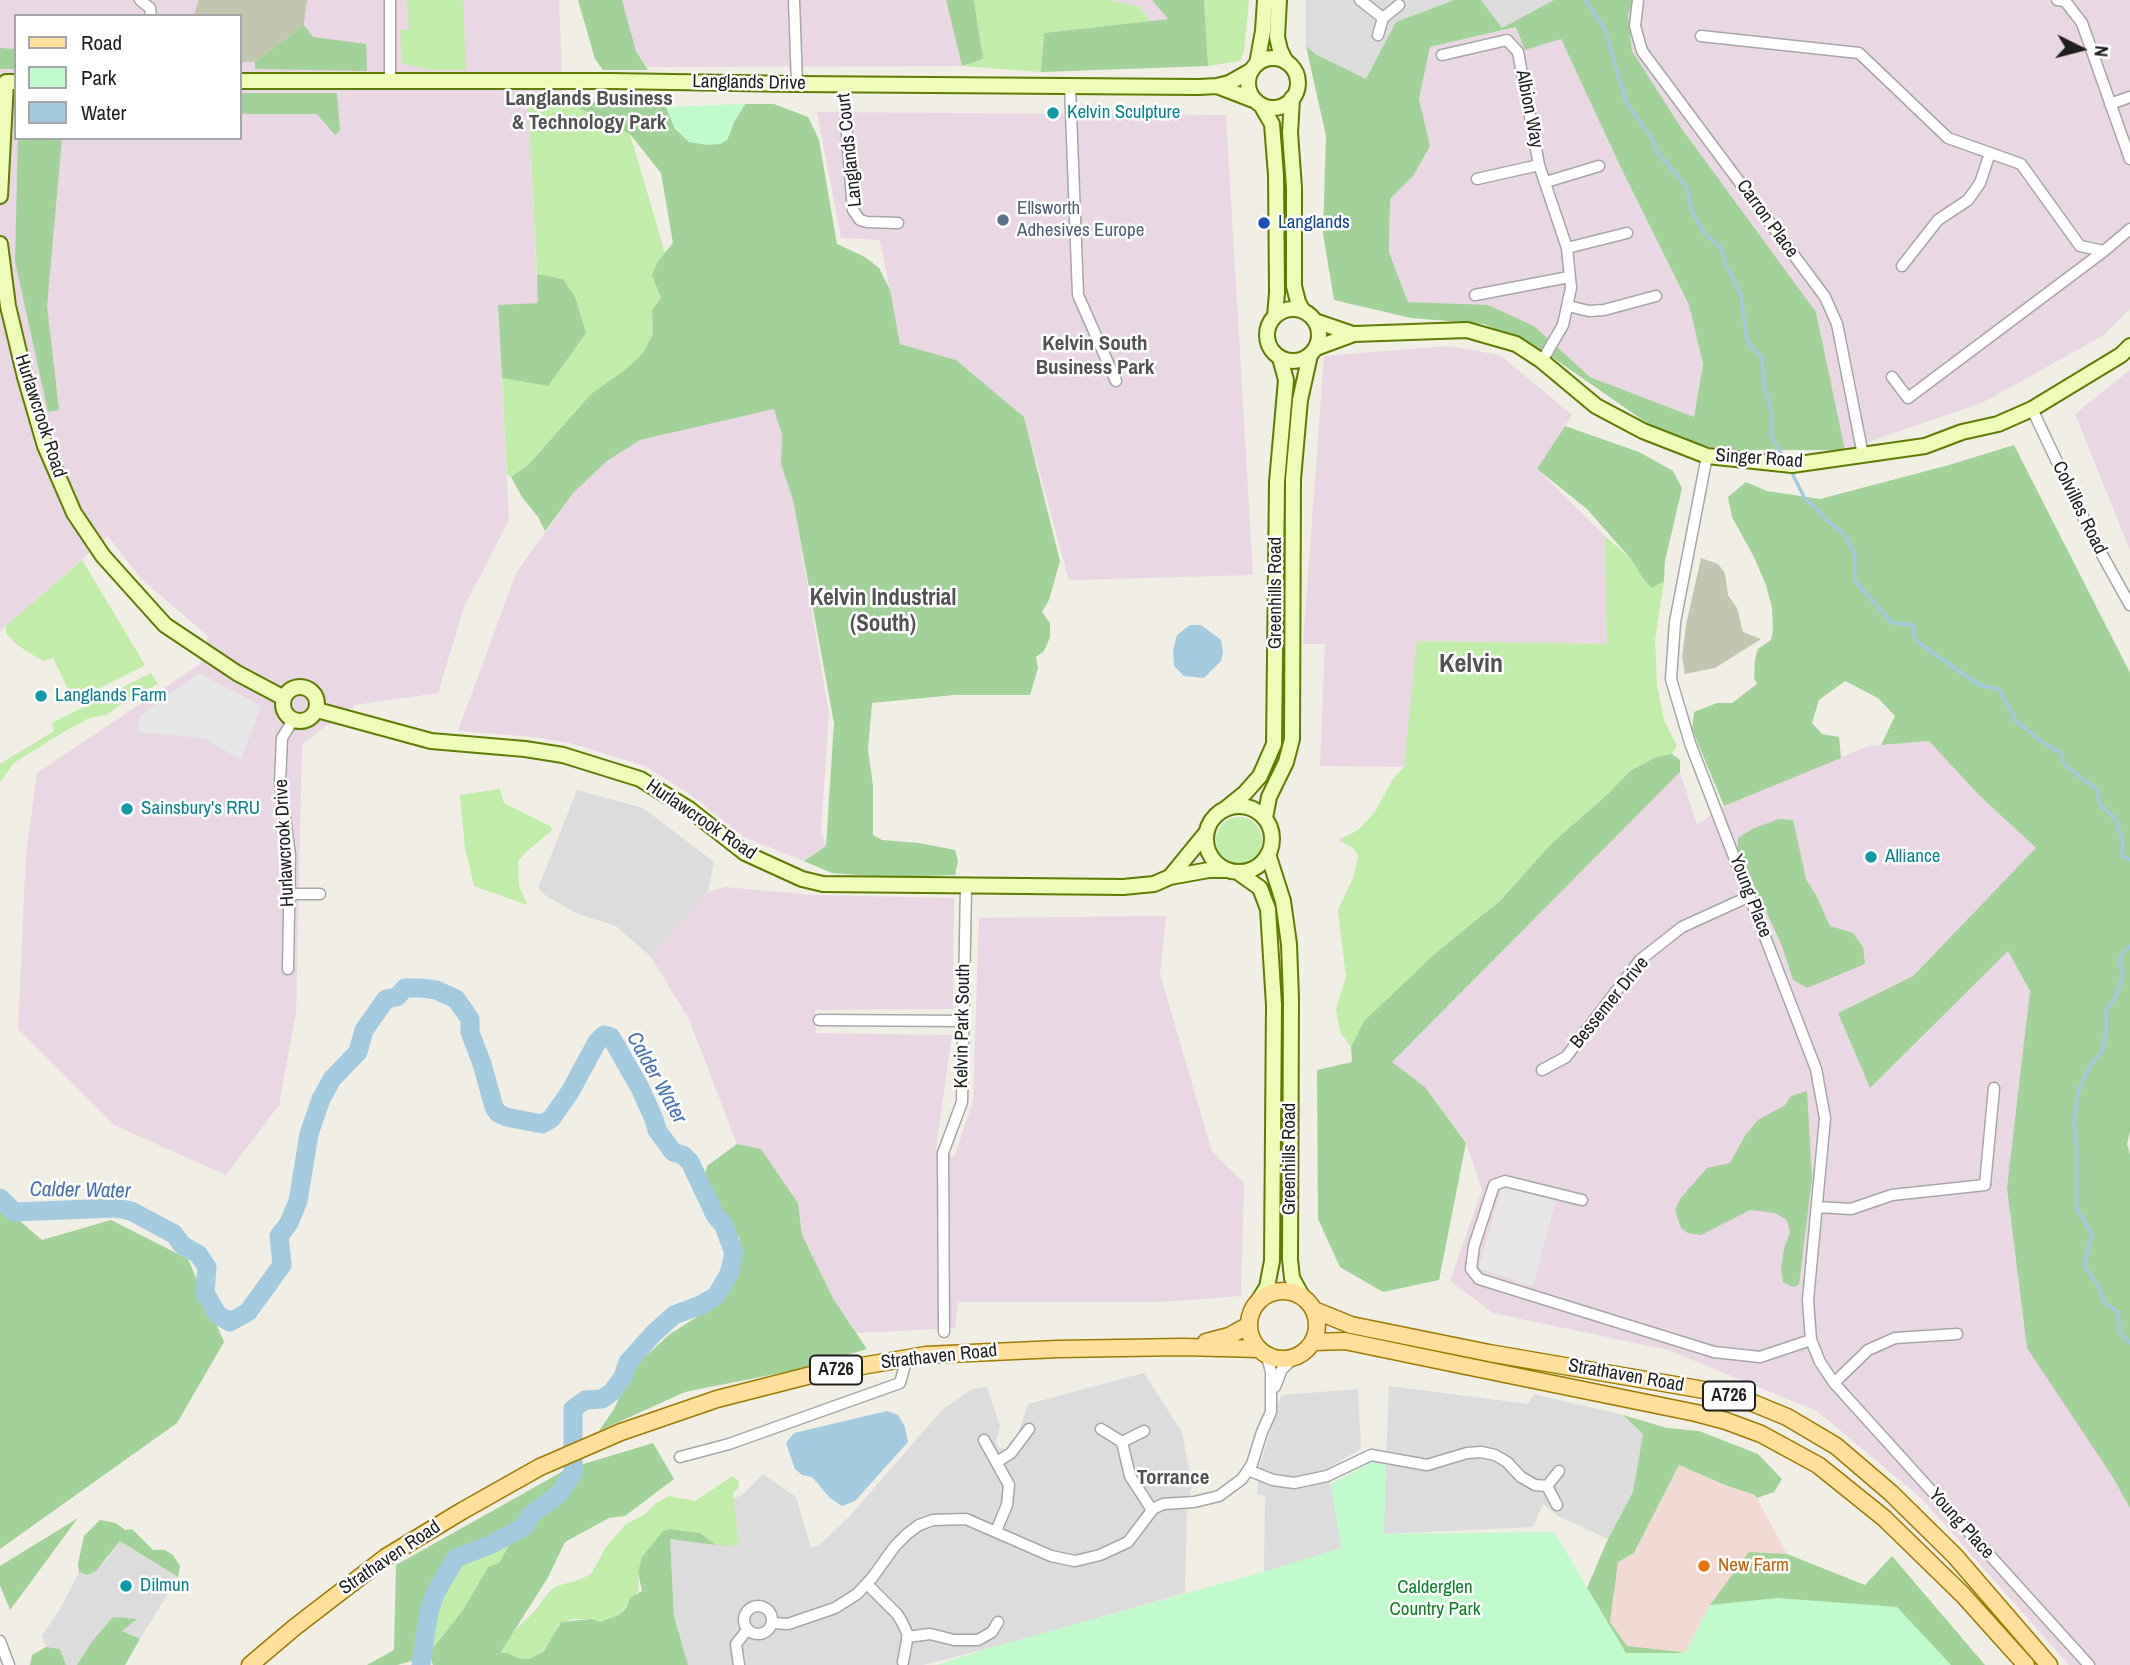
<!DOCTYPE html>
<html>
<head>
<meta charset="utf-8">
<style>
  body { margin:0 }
  #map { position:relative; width:2130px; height:1665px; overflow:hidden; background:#f0eee5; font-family:"Archivo Narrow",sans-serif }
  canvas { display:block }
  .legend { position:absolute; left:14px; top:14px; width:228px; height:126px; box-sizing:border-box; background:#fff; border:2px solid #a5a5a5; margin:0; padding:9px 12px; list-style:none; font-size:21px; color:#1f1f1f }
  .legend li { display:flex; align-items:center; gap:14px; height:35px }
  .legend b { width:35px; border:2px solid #a5a5a5 }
  .north { position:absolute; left:2046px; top:14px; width:70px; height:70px; -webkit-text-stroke:5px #fff; paint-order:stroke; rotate:96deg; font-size:19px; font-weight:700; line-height:28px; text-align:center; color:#1f1f1f }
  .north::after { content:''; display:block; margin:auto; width:24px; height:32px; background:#1f1f1f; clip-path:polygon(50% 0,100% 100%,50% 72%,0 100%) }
</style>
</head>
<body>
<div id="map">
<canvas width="2130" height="1665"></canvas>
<ul class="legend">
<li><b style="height:9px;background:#fee09c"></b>Road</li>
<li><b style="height:19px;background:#c1fbcd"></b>Park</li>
<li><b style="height:19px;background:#a4cadf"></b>Water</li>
</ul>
<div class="north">N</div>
</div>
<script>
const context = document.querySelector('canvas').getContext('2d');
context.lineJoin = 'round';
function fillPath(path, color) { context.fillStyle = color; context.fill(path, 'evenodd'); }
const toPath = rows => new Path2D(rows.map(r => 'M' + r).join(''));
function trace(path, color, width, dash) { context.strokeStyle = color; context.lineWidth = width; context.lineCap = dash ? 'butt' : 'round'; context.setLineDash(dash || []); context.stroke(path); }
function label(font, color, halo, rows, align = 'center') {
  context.font = font + ' "Archivo Narrow",sans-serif'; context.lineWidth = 5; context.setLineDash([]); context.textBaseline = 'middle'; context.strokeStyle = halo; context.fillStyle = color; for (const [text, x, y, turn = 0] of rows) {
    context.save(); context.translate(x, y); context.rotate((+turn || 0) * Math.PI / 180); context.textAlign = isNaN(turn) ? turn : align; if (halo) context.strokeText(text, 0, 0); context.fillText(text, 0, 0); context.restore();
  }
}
const residential = toPath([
  [1306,0,1454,0,1396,22,1366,80,1317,55,1306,46],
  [1481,0,1554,0,1502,29],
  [577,790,643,808,714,862,708,892,651,957,616,926,578,914,546,896,538,888],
  [1144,1373,1182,1432,1192,1485,1187,1513,1185,1593,1006,1644,923,1665,688,1665,674,1616,670,1539,739,1546,732,1499,742,1495,763,1474,796,1497,811,1548,818,1546,848,1518,943,1409,972,1389,987,1387,1000,1426,996,1442,1000,1448,1005,1449,1014,1445,1028,1404],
  [1389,1386,1528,1404,1534,1394,1623,1415,1643,1434,1633,1492,1608,1539,1558,1516,1543,1504,1533,1527,1383,1534],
  [1358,1389,1361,1449,1328,1468,1342,1553,1264,1572,1265,1496,1257,1494,1260,1465,1281,1395],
  [120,1541,178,1577,140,1639,122,1631,136,1619,91,1643,77,1665,66,1665,60,1649,46,1647,42,1636,61,1607,79,1572,87,1575,104,1563]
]);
const commercial = toPath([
  [1679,1465,1725,1485,1755,1495,1787,1554,1749,1552,1710,1605,1685,1653,1627,1646,1610,1622,1617,1562,1634,1553]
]);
const industrial = toPath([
  [0,0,198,0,194,16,16,16,16,138,240,138,240,62,255,62,304,25,307,0,559,0,563,100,528,100,538,303,498,306,509,520,464,607,438,693,355,705,302,744,296,1012,279,1105,226,1175,114,1125,18,1029,26,855,37,773,200,664,208,636,140,578,108,536,0,632],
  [622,0,946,0,962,66,647,67,636,51],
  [1111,0,1152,0,1169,19,1150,21,1140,7],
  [1634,0,2130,0,2130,309,2104,335,1984,402,1845,450,1816,312,1682,129,1632,51,1628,15],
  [1517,27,1561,39,1621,168,1689,305,1703,364,1694,417,1590,377,1534,326,1488,306,1408,302,1389,252,1390,199,1413,176,1430,146,1419,99,1430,47],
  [817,112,1226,115,1253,575,1069,580,1024,417,956,360,900,344,880,240,841,238],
  [1448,346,1500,355,1572,415,1537,469,1605,536,1607,644,1418,641,1404,767,1320,766,1325,644,1303,644,1324,356],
  [2130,370,2130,550,2075,414],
  [774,409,782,435,781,464,793,500,829,713,821,830,826,846,804,861,744,837,691,795,645,766,570,743,534,737,458,731,516,573,574,492,607,461,640,440],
  [1929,741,2036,849,1913,976,1838,1013,1870,1088,2008,950,2030,991,2008,1196,2027,1347,2112,1476,2130,1508,2130,1665,2069,1665,1921,1498,1817,1411,1668,1350,1493,1313,1450,1281,1482,1190,1466,1142,1425,1087,1391,1062,1680,772,1697,825,1724,806,1868,746],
  [725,887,814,895,954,898,953,1009,815,1010,816,1033,952,1035,936,1149,954,1157,973,1102,979,918,1166,916,1160,974,1212,1152,1244,1183,1241,1296,1161,1302,958,1302,955,1328,857,1333,834,1300,802,1235,798,1203,761,1149,737,1144,689,1019,651,957,708,892]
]);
const construction = toPath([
  [198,0,307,0,304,25,255,62,240,62,240,16,194,16],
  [1701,558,1718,564,1725,573,1728,595,1737,608,1743,632,1761,639,1715,668,1685,674,1682,657,1686,625]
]);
const grass = toPath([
  [407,0,463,0,466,70,430,70,402,63,400,30,409,30],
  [974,0,1111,0,1140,7,1150,21,1044,33,1041,72,962,66,983,59],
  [1204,0,1249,0,1244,51,1240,61,1208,66],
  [528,99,563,100,630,134,665,253,658,261,661,298,652,310,653,334,643,353,626,369,591,394,529,464,511,477,507,474,502,378,548,386,564,279,537,274],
  [1605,536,1631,559,1644,580,1652,587,1664,581,1655,640,1657,685,1664,720,1677,746,1672,754,1656,757,1630,771,1608,794,1552,843,1500,901,1439,950,1364,1021,1351,1047,1340,1032,1336,1009,1346,977,1338,910,1354,876,1358,855,1353,848,1339,840,1358,830,1375,812,1393,779,1404,767,1417,641,1607,644],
  [82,560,145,665,74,701,53,658,43,661,17,645,6,633,6,626],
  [151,673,158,684,132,697,106,715,89,718,60,734,14,763,0,782,0,764,54,731,52,723],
  [500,789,504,803,550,826,552,830,526,852,518,861,519,886,527,905,474,886,465,848,460,795],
  '1216 840a23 23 0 1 1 46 0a23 23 0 1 1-46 0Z',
  [733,1476,739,1482,738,1488,733,1493,739,1546,716,1545,700,1533,670,1529,638,1572,639,1590,619,1615,600,1623,592,1619,573,1619,558,1624,556,1633,543,1651,530,1659,518,1658,508,1653,499,1654,513,1632,534,1612,549,1592,557,1586,579,1580,591,1574,606,1547,626,1524,644,1515,656,1503,669,1496,695,1501],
  [517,1531,499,1563,488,1567,463,1610,429,1653,426,1652,429,1611,436,1592,456,1558,490,1545]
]);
const forest = toPath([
  [578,0,622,0,636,51,648,70,603,70,595,59],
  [946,0,974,0,983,59,962,66],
  [1152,0,1204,0,1208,66,1041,72,1044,33,1168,19],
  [1454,0,1481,0,1502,28,1554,0,1634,0,1628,15,1632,51,1682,129,1816,312,1845,450,1723,450,1683,440,1644,421,1539,348,1484,324,1411,318,1334,300,1323,233,1326,136,1306,46,1317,55,1366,79,1396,22],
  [1516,27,1525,50,1561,39,1621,168,1689,305,1703,364,1694,417,1590,377,1534,326,1488,305,1408,302,1389,252,1390,199,1413,176,1430,146,1419,99,1430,47],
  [304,25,313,37,366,44,367,71,255,69,255,62],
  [0,48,16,49,16,69,0,69],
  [240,93,337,93,340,130,335,135,317,114,240,114],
  [563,100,666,107,675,129,727,140,734,122,745,104,774,104,808,117,819,140,837,244,865,257,879,268,890,290,900,344,956,360,1024,417,1060,561,1049,600,1042,612,1050,623,1050,637,1044,651,1036,657,1038,668,1030,695,954,695,872,703,868,749,873,786,873,835,882,840,919,843,955,850,958,861,955,875,889,877,832,873,804,861,826,846,834,723,793,500,781,464,782,435,774,409,640,440,607,461,574,492,545,531,538,517,522,497,511,477,529,464,591,394,626,369,643,353,653,334,652,310,661,298,652,275,658,261,673,243,661,173,630,134],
  [18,138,62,138,47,306,59,410,48,412,15,261],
  [537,274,563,279,575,297,586,333,548,386,502,378,498,305,538,303],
  [1565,426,1639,452,1673,471,1682,488,1665,561,1664,581,1652,588,1644,580,1631,559,1587,509,1537,469],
  [2014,445,2130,673,2130,1131,2127,1144,2130,1155,2130,1508,2112,1476,2027,1348,2007,1188,2030,991,2008,951,1870,1088,1838,1013,1913,976,2036,848,1977,793,1929,741,1881,745,1895,716,1878,698,1845,681,1819,700,1812,723,1822,734,1839,737,1841,758,1724,806,1692,729,1694,712,1717,703,1732,703,1757,684,1754,678,1755,659,1758,649,1771,640,1773,629,1772,608,1766,585,1754,557,1732,517,1728,497,1746,482,1767,491,1820,499,1949,465],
  [1672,754,1680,760,1680,772,1392,1062,1425,1087,1466,1143,1439,1280,1383,1292,1340,1267,1318,1219,1317,1070,1352,1062,1351,1047,1364,1021,1439,950,1500,901,1552,843,1608,794,1630,771,1656,757],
  [1779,819,1793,820,1806,879,1816,895,1830,926,1853,933,1863,947,1865,964,1807,988,1793,980,1782,946,1738,850,1738,838,1752,829],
  [1807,1091,1812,1177,1799,1285,1793,1287,1783,1282,1781,1269,1784,1249,1790,1232,1787,1220,1775,1213,1750,1210,1701,1235,1688,1233,1681,1228,1675,1210,1680,1199,1707,1168,1730,1163,1746,1134,1758,1120,1785,1105,1791,1096],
  [737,1144,761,1149,798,1203,802,1235,834,1300,867,1349,795,1370,685,1392,599,1431,614,1409,635,1366,670,1334,700,1315,737,1273,740,1239,702,1190,707,1166],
  [0,1204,42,1240,111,1220,188,1259,224,1342,177,1423,0,1549],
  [1623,1415,1667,1428,1699,1431,1758,1454,1782,1479,1774,1492,1757,1498,1755,1495,1725,1485,1679,1465,1634,1553,1618,1562,1610,1622,1627,1646,1681,1652,1687,1665,1413,1665,1572,1623,1608,1539,1633,1492,1643,1434],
  [653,1443,674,1479,625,1516,609,1518,565,1542,547,1579,500,1653,508,1653,518,1658,530,1659,544,1651,561,1622,592,1619,600,1622,619,1615,626,1608,631,1597,642,1591,638,1572,642,1557,663,1531,670,1529,700,1533,716,1545,670,1539,674,1616,688,1665,433,1665,429,1653,463,1610,488,1567,499,1563,517,1531,537,1518,563,1474,538,1504,512,1528,452,1555,426,1606,416,1660,397,1665,367,1665,394,1650,396,1565,567,1469],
  [78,1518,10,1610,0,1585,0,1566],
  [100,1520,116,1523,125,1530,132,1529,153,1550,165,1550,173,1555,180,1566,178,1577,120,1541,96,1571,87,1575,79,1572,78,1564,84,1536],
  [1749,1552,1787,1554,1865,1585,1892,1556,1985,1665,1929,1665,1710,1605],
  [113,1617,137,1619,122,1631,140,1639,125,1665,77,1665,91,1643],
  [46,1647,60,1649,66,1665,30,1665,32,1655]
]);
const park = toPath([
  [745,104,734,122,727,140,721,144,708,145,689,142,675,129,666,107],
  [1372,1462,1386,1465,1384,1534,1554,1532,1626,1653,1685,1653,1710,1605,1777,1598,1897,1607,1951,1665,937,1665,986,1649,1263,1572,1341,1548,1331,1484]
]);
const parking = toPath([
  [199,673,261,706,241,760,204,738,137,732,139,716],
  [1502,1186,1556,1201,1533,1286,1479,1268]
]);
const water = toPath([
  [1190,625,1201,625,1221,640,1223,653,1221,661,1204,678,1184,676,1174,666,1173,650,1177,635],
  [887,1411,898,1415,905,1427,908,1442,855,1501,842,1506,830,1498,812,1477,802,1475,795,1469,786,1443,794,1433]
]);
const stream = toPath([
  [1585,0,1604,27,1627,104,1652,138,1656,151,1687,187,1692,212,1706,235,1721,248,1727,267,1741,295,1747,341,1762,358,1764,386,1772,415,1771,435,1782,455],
  [1793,475,1804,497,1831,524,1842,532,1855,553,1855,581,1892,623,1913,625,1915,639,1923,646,1979,685,1999,689,2016,721,2042,742,2061,753,2064,764,2097,790,2100,804,2115,819,2123,841,2122,856,2130,860],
  [2130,946,2119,958,2123,976,2115,998,2106,1011,2107,1028,2102,1052,2089,1067,2078,1092,2074,1123,2077,1150,2077,1210,2092,1234,2084,1265,2099,1287,2104,1303,2117,1311,2120,1333,2130,1343]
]);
const river = toPath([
  [0,1198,14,1212,116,1208,131,1211,174,1234,182,1245,198,1254,207,1267,205,1293,218,1315,230,1322,248,1312,282,1265,279,1236,289,1223,298,1201,309,1134,321,1099,332,1079,358,1052,364,1030,386,999,397,997,405,988,421,988,436,990,456,999,470,1019,470,1032,482,1064,494,1107,498,1113,506,1117,542,1124,551,1119,570,1092,597,1042,604,1035,611,1037,640,1088,654,1119,657,1130,673,1152,683,1155,690,1162,715,1215,724,1226,734,1253,729,1274,716,1296,701,1305,674,1315,654,1333,628,1362,623,1377,612,1392,602,1399,585,1400,573,1409,573,1473,558,1495,530,1515,525,1526,490,1545,456,1558,436,1592,429,1611,421,1665]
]);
const street = toPath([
  [140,0,150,8,151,16],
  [794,0,797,84],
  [1360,0,1383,18],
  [1638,0,1635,26,1642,51,1825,297,1837,324,1863,455],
  [2057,0,2065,1,2082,23,2130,159],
  [1378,35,1383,18,1399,5],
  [1701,36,1859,53,1948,138,2021,164,2080,246,2104,251,2130,229],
  [1442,55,1507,40,1518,52,1539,165,1567,248,1571,288,1563,325,1542,361],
  [390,81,390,0],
  [843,84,853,210,860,220,867,222,898,223],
  [1070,86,1078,295,1116,381],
  [2110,104,2130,97],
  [1477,179,1539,165],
  [1546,182,1599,166],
  [1567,248,1627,233],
  [1902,266,1938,220,1968,200,1980,183,1990,153],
  [1475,295,1569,277],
  [1568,306,1589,311,1604,310,1656,296],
  [1892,377,1908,398,2104,251],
  [2032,409,2095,542,2130,605],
  [1707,456,1675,622,1671,679,1690,743,1816,1069,1825,1118,1808,1300,1811,1340,1820,1362,1834,1383,2089,1665],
  [290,894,320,894],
  [288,969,290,855,280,782,282,738,293,720],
  [819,1020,963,1021],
  [1542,1070,1566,1057,1640,960,1682,927,1750,896],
  [1582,1200,1505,1181,1494,1185,1474,1246,1471,1269,1479,1279,1714,1352,1760,1357,1811,1340],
  [1817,1207,1851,1209,1892,1195,1985,1185,1994,1088],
  [944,1332,943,1153,962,1102,966,886],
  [1834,1383,1868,1350,1895,1338,1957,1334],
  [1275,1387,1282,1369,1294,1358],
  [1101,1429,1122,1442,1144,1431],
  [984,1440,1009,1485,1007,1505,996,1531],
  [1122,1442,1130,1476,1152,1510],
  [680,1457,729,1444,900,1383,907,1358],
  [997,1462,1011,1453,1029,1429],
  [1248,1470,1273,1480,1294,1483,1327,1476,1371,1455,1427,1465,1467,1453,1481,1452,1495,1455,1507,1462,1521,1477,1535,1485,1547,1486,1559,1471],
  [1547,1486,1557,1505],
  [867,1584,897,1614,902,1622,908,1635,903,1662],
  '744 1620a14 14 0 1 1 28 0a14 14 0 1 1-28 0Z',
  [773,1623,788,1624,835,1608,857,1594,872,1578,895,1546,907,1534,919,1525,933,1520,966,1519,1051,1556,1075,1561,1100,1555,1128,1542,1153,1509,1163,1504,1194,1502,1219,1496,1242,1479,1252,1464,1262,1432,1271,1412,1271,1371,1266,1354],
  [907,1637,930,1634,954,1640,978,1640,992,1632,998,1622],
  [0,1641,9,1665],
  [739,1665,736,1644,747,1630]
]);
const secondary = toPath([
  [1279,0,1277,37,1280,50,1286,62],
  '1248 83a25 25 0 1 1 50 0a25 25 0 1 1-50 0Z',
  [1257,64,1263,31,1265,0],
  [240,81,610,81,797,84,1199,87,1217,86,1229,83,1252,70],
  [1217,86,1256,101],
  [1292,98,1290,133,1294,188,1294,286,1298,302,1303,311],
  [1261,105,1272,124,1276,175,1277,293,1275,316],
  [0,196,6,82,16,82],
  [0,244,8,306,25,377,45,446,74,513,103,556,165,625,237,673,284,698],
  '1267 335a26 26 0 1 1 52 0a26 26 0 1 1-52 0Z',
  [1315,321,1353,334],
  [1316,348,1354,334,1467,330,1516,344,1542,361,1596,406,1643,431,1707,456,1792,465,1925,446,1962,432,1998,424,2032,409,2121,355,2130,346],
  '283 704a17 17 0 1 1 34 0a17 17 0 1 1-34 0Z',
  [317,710,431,741,525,749,563,755,640,779,689,809,745,853,802,879,823,884,1123,887,1154,884,1170,877,1209,870,1226,870],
  '1206 839a33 33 0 1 1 66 0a33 33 0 1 1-66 0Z',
  [1224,810,1245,793,1260,776,1274,744,1277,482,1286,380,1280,358],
  [1265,818,1269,797,1286,762,1292,739,1293,479,1300,400,1310,355],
  [1268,854,1283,901,1289,944,1291,998,1290,1259,1292,1278,1302,1296],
  [1239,873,1260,888,1268,909,1274,1005,1272,1261,1267,1287,1257,1303],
  [1170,877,1206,833]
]);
const primary = toPath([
  '1249 1325a34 34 0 1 1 68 0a34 34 0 1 1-68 0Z',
  [1314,1310,1351,1325,1489,1353,1710,1391,1748,1401,1787,1417,1836,1446,1891,1493,1955,1556,2049,1665],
  [1206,1342,1229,1336,1249,1325],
  [1313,1342,1345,1341,1451,1363,1696,1413,1726,1421,1761,1434,1818,1465,1884,1518,1963,1595,2026,1665],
  [250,1665,295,1627,386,1557,462,1511,540,1467,621,1432,717,1399,815,1374,926,1355,1058,1349,1183,1347,1259,1349]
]);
const markers = [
  [1053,113,7,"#0f9aa8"],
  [1003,220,7,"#5c6f8a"],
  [1264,223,7,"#1a4fb4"],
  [41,696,7,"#0f9aa8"],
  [127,809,7,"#0f9aa8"],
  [1871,857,7,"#0f9aa8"],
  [1704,1566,7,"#e8710a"],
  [126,1586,7,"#0f9aa8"]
];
const shields = [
  [836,1370,52],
  [1729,1396,52]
];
const shieldNames = [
  ["A726",836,1370],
  ["A726",1729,1396]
];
const streetNames = [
  ["Langlands Drive",749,83,1],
  ["Albion Way",1529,109,79],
  ["Langlands Court",850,150,-96],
  ["Carron Place",1767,219,54],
  ["Hurlawcrook Road",40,416,72],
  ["Singer Road",1759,459,4],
  ["Colvilles Road",2079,508,64],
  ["Greenhills Road",1276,593,-90],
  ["Hurlawcrook Road",701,820,34],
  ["Hurlawcrook Drive",285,843,-93],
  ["Young Place",1750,896,69],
  ["Bessemer Drive",1610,1003,-51],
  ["Kelvin Park South",963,1026,-89],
  ["Greenhills Road",1290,1159,-90],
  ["Strathaven Road",939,1357,-6],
  ["Strathaven Road",1626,1376,10],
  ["Young Place",1961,1524,48],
  ["Strathaven Road",390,1558,-34]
];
const cultureNames = [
  ["Kelvin Sculpture",1067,113],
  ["Langlands Farm",55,696],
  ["Sainsbury's RRU",141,809],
  ["Alliance",1885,857],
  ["Dilmun",140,1586]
];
const serviceNames = [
  ["Ellsworth",1017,209],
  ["Adhesives Europe",1017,231]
];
const transitNames = [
  ["Langlands",1278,223]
];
const foodNames = [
  ["New Farm",1718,1566]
];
const parkNames = [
  ["Calderglen",1435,1588],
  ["Country Park",1435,1610]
];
const neighbourhoodNames = [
  ["Langlands Business",589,99],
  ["& Technology Park",589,123],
  ["Kelvin South",1095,344],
  ["Business Park",1095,368],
  ["Torrance",1173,1478]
];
const waterNames = [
  ["Calder Water",656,1078,61],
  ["Calder Water",80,1191,1]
];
const quarterNames = [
  ["Kelvin Industrial",883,599],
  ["(South)",883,625]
];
const districtNames = [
  ["Kelvin",1471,665]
];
fillPath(residential, '#dddcdc');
fillPath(commercial, '#f1d9d4');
fillPath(industrial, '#e9d7e4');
fillPath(construction, '#c2c5b0');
fillPath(grass, '#c2ecaa');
fillPath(forest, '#a2d199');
fillPath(park, '#c1fbcd');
fillPath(parking, '#e7e7e7');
fillPath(water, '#a4cadf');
trace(stream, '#a4cadf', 3.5);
trace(river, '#a4cadf', 19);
trace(street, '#a6a6a6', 13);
trace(secondary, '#5e7b02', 18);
trace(primary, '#9a7b00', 19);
trace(street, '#fff', 10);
trace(secondary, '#effbb8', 14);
trace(primary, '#fee09c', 16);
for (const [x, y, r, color] of markers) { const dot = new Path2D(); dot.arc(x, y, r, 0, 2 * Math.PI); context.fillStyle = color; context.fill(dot); trace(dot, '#fff', 2.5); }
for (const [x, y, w] of shields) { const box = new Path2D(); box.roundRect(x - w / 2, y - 14.5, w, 29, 5); context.fillStyle = '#fff'; context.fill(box); trace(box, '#1f1f1f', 2); }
label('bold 18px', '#1f1f1f', null, shieldNames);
label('19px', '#1f1f1f', '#fff', streetNames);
label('19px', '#0d838f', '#fff', cultureNames, 'left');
label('19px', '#4e5e75', '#fff', serviceNames, 'left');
label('19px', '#164399', '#fff', transitNames, 'left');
label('19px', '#c56008', '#fff', foodNames, 'left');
label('19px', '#088222', '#fff', parkNames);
label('bold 21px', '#525252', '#fff', neighbourhoodNames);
label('italic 21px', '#4870b2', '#fff', waterNames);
label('bold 23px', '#525252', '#fff', quarterNames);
label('bold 26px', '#525252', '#fff', districtNames);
</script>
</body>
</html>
